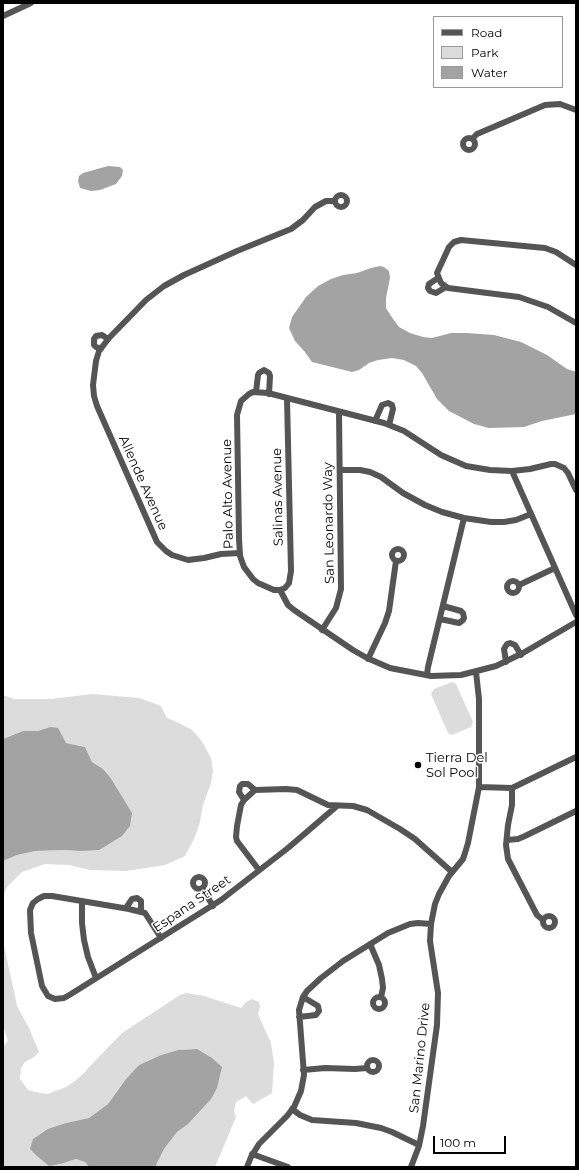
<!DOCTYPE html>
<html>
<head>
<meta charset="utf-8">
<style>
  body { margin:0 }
  #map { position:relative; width:579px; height:1170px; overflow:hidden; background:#fff; font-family:Montserrat,sans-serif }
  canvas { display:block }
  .frame { position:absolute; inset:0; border:4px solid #000; pointer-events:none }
  .legend { position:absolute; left:433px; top:16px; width:130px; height:72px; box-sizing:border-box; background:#fff; border:1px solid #999; margin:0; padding:5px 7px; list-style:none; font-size:12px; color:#000 }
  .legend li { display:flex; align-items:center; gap:8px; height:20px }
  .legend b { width:20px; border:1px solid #999 }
  .scale { position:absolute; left:433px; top:1136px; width:73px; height:18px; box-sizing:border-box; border:2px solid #000; border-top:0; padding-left:5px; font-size:12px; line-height:14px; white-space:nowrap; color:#000; -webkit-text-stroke:3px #fff; paint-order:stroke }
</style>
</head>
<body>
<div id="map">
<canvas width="579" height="1170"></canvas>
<div class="frame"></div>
<ul class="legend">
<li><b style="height:5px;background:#555"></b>Road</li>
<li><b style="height:11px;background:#dcdcdc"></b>Park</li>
<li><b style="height:11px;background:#a3a3a3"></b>Water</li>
</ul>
<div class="scale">100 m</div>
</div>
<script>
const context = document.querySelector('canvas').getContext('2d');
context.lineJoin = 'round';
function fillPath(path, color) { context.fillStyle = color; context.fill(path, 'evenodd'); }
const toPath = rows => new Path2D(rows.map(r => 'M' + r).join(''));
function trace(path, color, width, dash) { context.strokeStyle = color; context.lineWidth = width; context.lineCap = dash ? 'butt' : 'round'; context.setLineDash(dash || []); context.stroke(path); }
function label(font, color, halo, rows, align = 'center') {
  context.font = font + ' Montserrat,sans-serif'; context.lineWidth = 3; context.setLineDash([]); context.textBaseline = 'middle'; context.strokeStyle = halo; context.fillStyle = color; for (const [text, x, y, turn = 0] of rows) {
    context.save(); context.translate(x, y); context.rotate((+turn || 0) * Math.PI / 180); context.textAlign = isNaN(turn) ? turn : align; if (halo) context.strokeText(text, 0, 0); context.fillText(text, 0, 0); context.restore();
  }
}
const green = toPath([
  [452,682,456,684,473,722,471,727,452,735,448,733,431,694,434,689],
  [92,694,139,698,161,706,167,718,179,723,192,730,201,740,211,758,213,771,211,783,203,805,200,822,194,839,185,856,165,865,126,871,90,870,69,865,45,864,22,872,7,887,3,896,3,861,17,855,35,851,65,850,80,851,113,783,110,777,103,769,92,762,85,747,66,743,50,727,38,731,23,731,3,739,3,695,14,699,51,699],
  [3,941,17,1006,29,1028,39,1052,34,1057,25,1062,21,1068,20,1079,28,1090,40,1093,48,1094,66,1087,75,1081,84,1073,92,1064,122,1033,180,995,186,993,204,996,241,1008,246,1002,252,999,259,1002,260,1006,258,1014,271,1043,274,1063,272,1093,253,1104,246,1096,236,1102,234,1111,236,1117,215,1167,155,1167,164,1149,177,1132,187,1124,197,1049,178,1050,161,1055,139,1065,126,1079,108,1104,89,1118,66,1123,64,1163,76,1159,85,1162,89,1167,3,1167,3,1046,8,1041,3,1025]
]);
const water = toPath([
  [108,166,120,167,123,170,122,176,116,184,100,190,91,191,80,188,78,181,79,176,83,173],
  [380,266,384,267,389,271,390,278,386,298,386,308,391,316,399,327,410,333,423,337,432,338,451,333,467,333,494,335,521,342,547,355,567,369,576,372,576,414,542,421,524,427,489,428,474,424,449,411,437,399,422,373,416,366,404,360,392,358,378,360,369,363,359,370,352,372,312,362,305,352,295,341,289,328,292,317,306,297,318,286,331,279,343,275,357,273,371,268],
  [50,727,58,728,66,743,85,747,92,762,103,769,110,777,132,813,130,826,122,836,99,850,80,851,65,850,35,851,17,855,3,861,3,739,23,731,38,731],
  [197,1049,212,1058,222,1067,217,1088,211,1099,188,1124,177,1132,164,1149,155,1167,89,1167,85,1162,76,1159,64,1163,49,1166,37,1156,30,1149,33,1139,48,1129,66,1123,89,1118,108,1104,126,1079,139,1065,161,1055,178,1050]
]);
const minor = toPath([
  [3,16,31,3],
  '463 144a6 6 0 1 1 12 0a6 6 0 1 1-12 0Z',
  [472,139,477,134,545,105,560,104,576,110],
  '335 201a6 6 0 1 1 12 0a6 6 0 1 1-12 0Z',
  [576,265,556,252,545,248,461,240,454,242,449,247,437,273,441,283,448,288,519,297,548,307,576,323],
  [438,278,429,284,428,288,430,291,436,293,446,287],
  [101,349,96,347,94,345,94,339,96,336,102,335,108,339],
  [256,392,258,375,259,373,264,370,269,373,270,376,269,394],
  [375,421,382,405,388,403,392,405,393,409,389,425],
  [340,470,360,470,370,472,381,477,403,493,425,505,442,512,464,518,491,522,504,522,516,520,531,514],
  [512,471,576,615],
  '392 555a6 6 0 1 1 12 0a6 6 0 1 1-12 0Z',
  [240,553,221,554,204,558,188,560,172,555,166,551,157,542,97,406,94,396,93,385,96,361,99,351,109,338,146,300,164,286,184,275,237,251,291,229,303,220,315,207,326,201,335,201],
  '507 587a6 6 0 1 1 12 0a6 6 0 1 1-12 0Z',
  [519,585,555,568],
  [280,590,274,590,258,583,253,579,244,567,240,556,239,538,237,415,241,401,249,394,253,392,268,393,384,423,404,431,441,455,466,466,490,470,512,471,530,469,551,464,555,464,564,468,568,473,576,490],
  [280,590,288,605,294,610,353,650,367,658,390,668,431,676,461,675,496,666,523,653,576,622],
  [280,590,285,588,289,583,291,571,287,399],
  [440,619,459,623,463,620,464,618,463,613,461,611,443,606],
  [322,630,336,608,341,589,339,412],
  [368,659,385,623,389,611,396,561],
  [506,662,504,649,507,644,510,643,515,645,521,655],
  [427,675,428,667,464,518],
  [479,787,512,788,576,757],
  [512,788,512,805,508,825,506,845,508,859,537,915,543,920],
  [244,800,239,792,240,786,242,784,248,784,255,790],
  [507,840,518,839,525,836,576,811],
  [259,870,237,841,236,837,237,826,241,805,244,800,255,790,286,789,297,790,328,805,353,806,367,810,400,829,415,839,452,872],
  '193 883a6 6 0 1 1 12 0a6 6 0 1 1-12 0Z',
  [202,888,213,906],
  [82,901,82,923,84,940,88,957,96,978],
  [126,908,132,899,137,898,141,901,141,912],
  '543 922a6 6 0 1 1 12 0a6 6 0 1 1-12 0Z',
  [161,938,145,913,129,909,52,896,44,896,38,899,33,903,30,910,31,933,42,986,48,996,55,999,64,998,71,994,221,900,288,848,337,806],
  [370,944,379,965,382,979,383,988,381,997],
  '373 1003a6 6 0 1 1 12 0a6 6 0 1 1-12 0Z',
  [299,1017,316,1015,319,1011,318,1006,303,997],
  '367 1066a6 6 0 1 1 12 0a6 6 0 1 1-12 0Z',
  [303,1070,325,1068,355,1069,367,1068],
  [292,1109,300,1115,312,1120,356,1123,381,1128,392,1132,419,1145],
  [252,1154,288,1167],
  [247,1167,251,1157,259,1144,287,1116,294,1107,301,1091,304,1075,299,1010,303,997,307,991,321,978,343,961,388,933,410,924,418,923,431,924],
  [411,1167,419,1146,423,1126,437,1025,438,993,430,941,431,924,435,904,439,894,449,876,463,859,465,853,468,843,479,787,479,699,476,672]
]);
const markers = [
  [418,765,4,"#000"]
];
const streetNames = [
  ["Allende Avenue",143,483,66],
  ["Palo Alto Avenue",228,494,-91],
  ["Salinas Avenue",278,497,-91],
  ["San Leonardo Way",329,523,-91],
  ["Espana Street",192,904,-34],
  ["San Marino Drive",420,1058,-84]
];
const poiNames = [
  ["Tierra Del",426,758],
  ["Sol Pool",426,773]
];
fillPath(green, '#dcdcdc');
fillPath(water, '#a3a3a3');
trace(minor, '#555', 6);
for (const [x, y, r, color] of markers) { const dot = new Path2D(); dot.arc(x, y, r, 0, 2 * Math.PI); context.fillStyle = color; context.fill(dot); trace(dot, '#fff', 1.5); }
label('13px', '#000', '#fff', streetNames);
label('13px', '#000', '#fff', poiNames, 'left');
</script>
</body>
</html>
